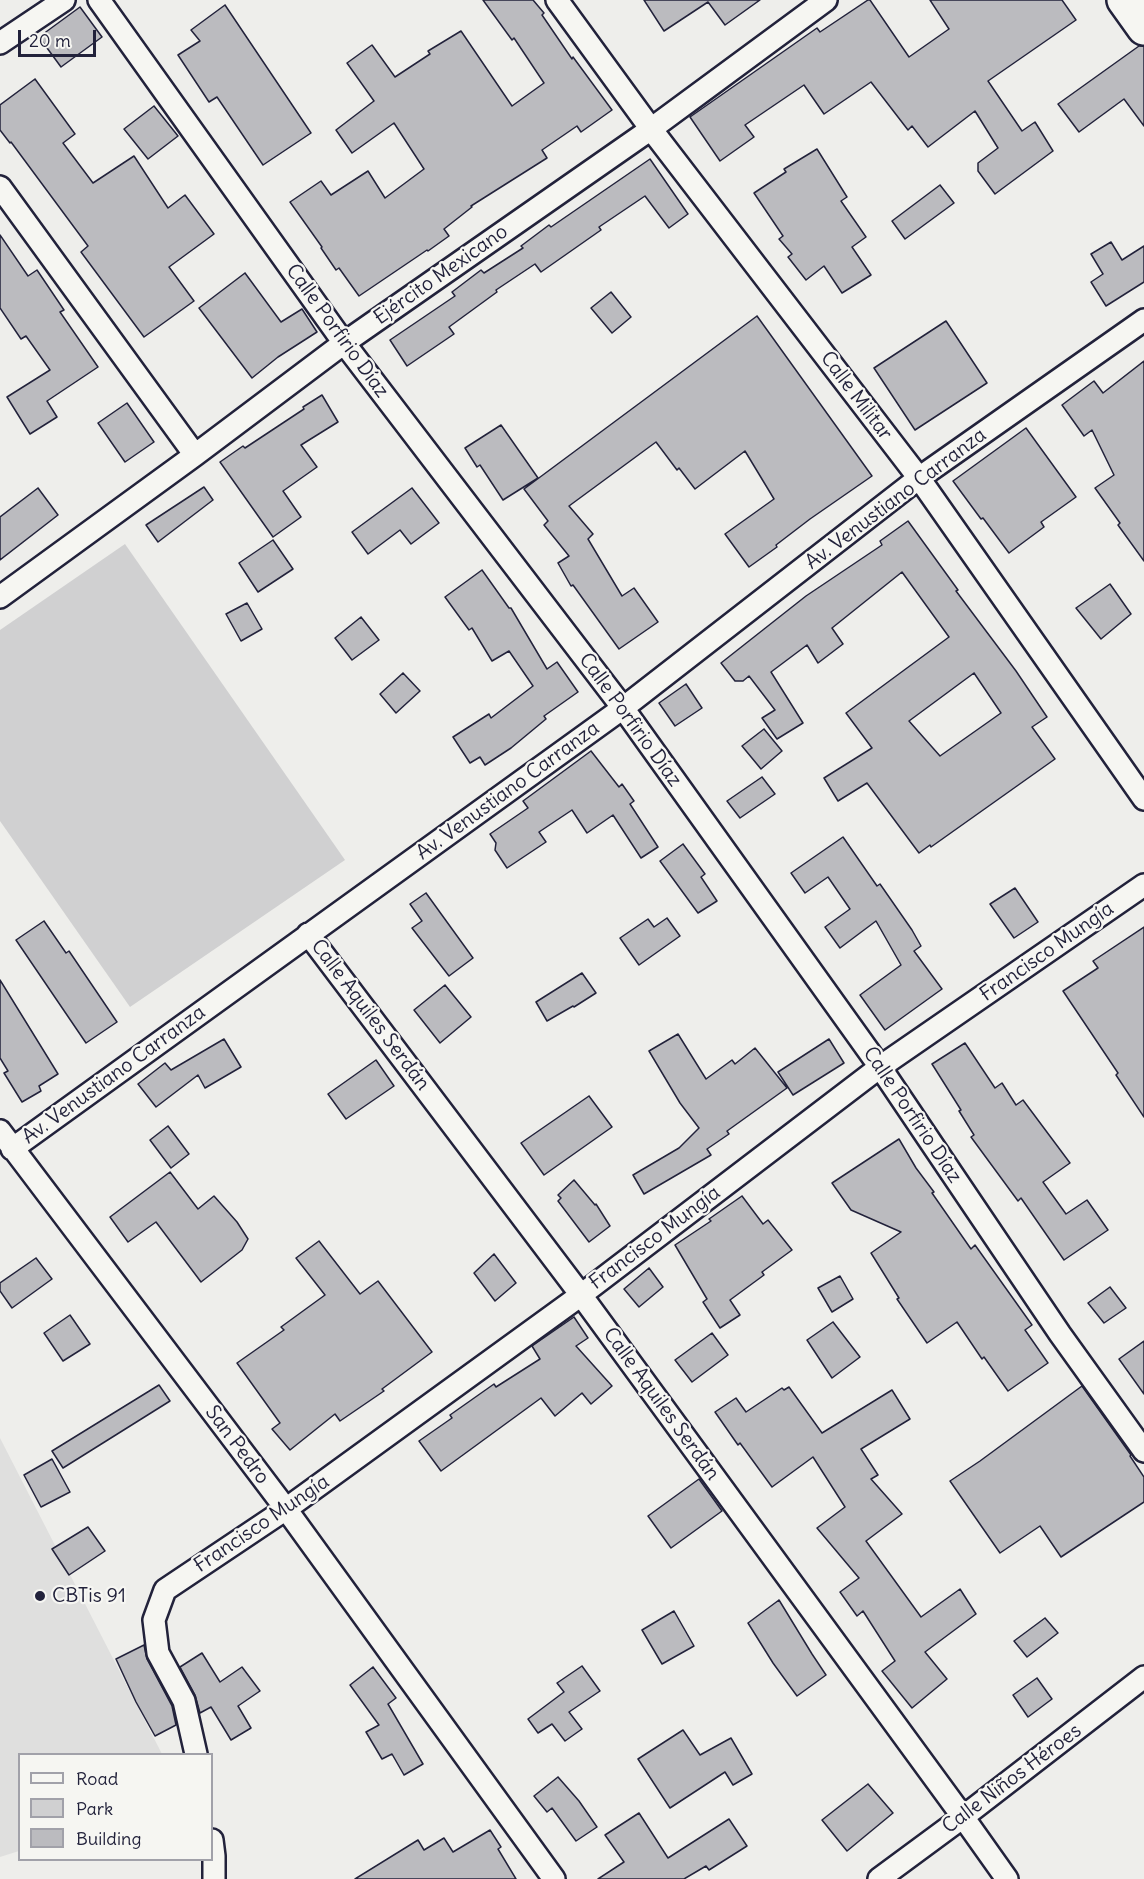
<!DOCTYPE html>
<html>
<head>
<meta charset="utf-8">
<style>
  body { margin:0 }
  #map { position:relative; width:1144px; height:1879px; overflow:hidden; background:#eeeeeb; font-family:Delius,sans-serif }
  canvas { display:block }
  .legend { position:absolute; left:18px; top:1753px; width:195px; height:108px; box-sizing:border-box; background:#f6f6f2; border:2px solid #a1a1a9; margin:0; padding:8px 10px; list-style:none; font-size:18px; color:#22223b }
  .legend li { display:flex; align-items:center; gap:12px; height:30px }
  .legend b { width:30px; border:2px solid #a1a1a9 }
  .scale { position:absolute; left:18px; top:30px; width:78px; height:27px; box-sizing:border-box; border:3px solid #22223b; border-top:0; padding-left:8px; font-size:18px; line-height:21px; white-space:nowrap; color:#22223b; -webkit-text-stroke:4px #f6f6f2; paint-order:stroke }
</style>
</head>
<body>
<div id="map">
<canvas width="1144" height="1879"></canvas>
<ul class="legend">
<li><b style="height:8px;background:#f6f6f2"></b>Road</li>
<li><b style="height:16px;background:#d0d0d1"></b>Park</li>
<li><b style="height:16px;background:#bbbbbf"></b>Building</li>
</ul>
<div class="scale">20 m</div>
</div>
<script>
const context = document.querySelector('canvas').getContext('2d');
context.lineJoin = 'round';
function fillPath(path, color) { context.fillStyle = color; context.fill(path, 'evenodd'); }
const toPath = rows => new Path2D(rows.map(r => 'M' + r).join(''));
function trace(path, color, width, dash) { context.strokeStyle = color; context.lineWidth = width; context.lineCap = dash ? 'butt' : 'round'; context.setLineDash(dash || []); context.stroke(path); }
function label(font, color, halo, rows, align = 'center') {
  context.font = font + ' Delius,sans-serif'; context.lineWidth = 4.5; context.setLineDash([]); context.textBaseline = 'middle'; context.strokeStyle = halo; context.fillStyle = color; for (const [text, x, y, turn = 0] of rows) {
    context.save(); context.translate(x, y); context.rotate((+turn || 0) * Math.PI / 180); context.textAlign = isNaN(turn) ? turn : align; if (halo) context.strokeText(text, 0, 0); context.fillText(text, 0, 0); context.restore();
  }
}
const built = toPath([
  [0,1438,162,1754,20,1754,19,1851,0,1857]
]);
const green = toPath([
  [125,544,345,860,130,1007,0,821,0,630]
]);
const building = toPath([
  [483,0,533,0,544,13,542,15,572,59,573,57,612,110,581,132,577,126,542,150,547,158,471,206,472,207,444,229,449,236,428,251,427,250,359,296,339,268,336,270,321,248,322,247,290,202,321,181,331,195,368,171,385,198,424,169,394,123,352,153,336,130,374,101,347,63,372,45,395,77,430,54,428,51,461,31,512,106,544,83,514,38,512,40,483,0],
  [644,0,760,0,725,25,708,2,664,31,644,0],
  [868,0,870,0,909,57,949,29,930,0,1062,0,1076,20,988,81,1022,131,1035,122,1053,151,995,194,978,171,978,163,998,148,975,111,928,147,912,126,908,130,871,82,824,114,804,85,745,125,754,137,720,161,690,117,817,28,820,32,868,0],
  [225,5,311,133,263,165,217,97,209,102,178,55,200,41,191,30,225,5],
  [80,7,102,37,61,67,39,37,80,7],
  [1139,46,1144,46,1144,126,1124,99,1079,132,1058,104,1139,46],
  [35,79,75,134,63,143,93,183,134,156,168,208,185,195,214,234,169,267,194,301,144,337,81,252,88,246,11,142,10,143,0,130,0,105,35,79],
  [154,106,178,136,148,159,124,129,154,106],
  [817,149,847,197,841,201,866,237,852,247,871,275,842,293,824,266,806,280,788,257,792,254,779,239,783,236,754,193,786,172,784,169,817,149],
  [650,159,688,214,669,228,645,196,599,227,601,230,541,272,535,264,496,290,497,292,449,327,454,334,407,366,390,340,455,296,452,292,481,270,484,273,523,248,521,246,549,225,551,227,650,159],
  [940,185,954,203,905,239,892,221,940,185],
  [0,235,28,276,37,270,64,310,60,312,98,367,47,401,57,417,30,434,7,397,50,370,26,336,21,339,0,308,0,235],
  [1111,242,1122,260,1144,246,1144,282,1106,306,1091,282,1103,274,1091,254,1111,242],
  [245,273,281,322,302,309,317,332,278,357,252,378,199,308,245,273],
  [611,292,631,317,612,333,591,308,611,292],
  [757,316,872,476,810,519,776,545,777,547,749,567,725,534,774,499,745,451,695,489,679,468,677,470,656,442,569,506,593,534,588,539,622,596,634,588,658,622,619,649,573,585,571,586,558,563,569,556,544,525,548,521,524,489,757,316],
  [946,321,987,383,915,430,874,368,946,321],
  [1144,361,1144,561,1118,525,1120,523,1095,488,1114,475,1092,430,1084,436,1062,405,1094,381,1103,393,1144,361],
  [322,395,338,422,301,445,317,467,283,491,301,517,273,537,220,462,243,446,245,448,304,409,303,407,322,395],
  [127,403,154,442,125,462,98,423,127,403],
  [501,425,538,478,503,500,480,465,477,467,465,448,501,425],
  [1026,428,1076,497,1041,522,1044,527,1009,553,983,518,981,519,953,481,1026,428],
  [204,487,213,500,158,542,146,525,204,487],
  [38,488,58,515,0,560,0,517,38,488],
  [412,488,439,523,411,544,400,530,368,554,352,532,412,488],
  [908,521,958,590,956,591,1016,671,1047,717,1032,727,1055,759,931,847,930,845,919,853,867,783,838,801,824,778,872,748,846,713,949,637,902,572,832,628,843,644,818,663,807,645,771,672,803,723,777,739,762,718,775,710,749,676,743,681,735,681,721,663,806,596,882,545,880,541,908,521],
  [974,673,1001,713,940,756,909,721,974,673],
  [273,540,293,569,258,592,239,563,273,540],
  [482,570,509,608,511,608,547,669,557,662,578,692,544,716,546,719,511,748,485,765,480,757,470,763,453,737,489,714,491,718,533,686,509,651,492,661,472,628,469,630,445,597,482,570],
  [1110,584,1131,614,1101,639,1076,608,1110,584],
  [247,603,262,629,241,641,226,614,247,603],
  [361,617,379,640,352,660,335,638,361,617],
  [403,673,420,691,396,713,380,694,403,673],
  [686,684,702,708,675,726,659,703,686,684],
  [764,729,782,751,761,769,742,746,764,729],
  [591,751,619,787,622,784,634,801,630,804,658,847,641,858,613,815,587,833,572,810,539,832,546,842,507,868,495,850,496,843,490,834,528,808,523,801,591,751],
  [762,777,775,794,740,818,727,801,762,777],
  [843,837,877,886,880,884,912,930,921,946,914,951,942,989,885,1030,860,995,901,965,876,921,840,948,825,927,850,909,828,877,805,893,791,873,843,837],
  [683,844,705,874,701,877,717,901,698,913,660,861,683,844],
  [1015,888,1038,922,1014,938,990,904,1015,888],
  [426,893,473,958,449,976,412,928,422,921,410,904,426,893],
  [667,918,680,936,639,965,620,938,648,919,654,927,667,918],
  [44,921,66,953,69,951,117,1022,86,1043,16,940,44,921],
  [1144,927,1144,1117,1116,1075,1118,1073,1063,991,1098,968,1093,961,1144,927],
  [582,973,596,993,574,1007,573,1006,547,1021,536,1002,582,973],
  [0,980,58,1074,39,1086,41,1091,22,1102,4,1073,8,1071,0,1058,0,980],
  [445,985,471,1017,440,1043,414,1010,445,985],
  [678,1034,706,1079,732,1060,735,1064,755,1048,787,1088,727,1131,729,1134,707,1149,711,1155,644,1194,633,1175,679,1148,699,1128,680,1103,649,1051,678,1034],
  [224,1039,241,1067,205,1088,198,1075,156,1107,138,1084,165,1063,171,1070,224,1039],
  [829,1039,844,1063,793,1095,778,1072,829,1039],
  [965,1043,995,1088,1002,1083,1016,1105,1023,1100,1070,1163,1043,1182,1066,1214,1087,1200,1108,1230,1064,1260,1021,1198,1018,1201,971,1137,974,1135,959,1111,961,1110,932,1064,965,1043],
  [376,1060,394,1086,346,1119,328,1094,376,1060],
  [589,1096,612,1127,544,1175,521,1143,589,1096],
  [168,1126,189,1154,171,1168,150,1140,168,1126],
  [899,1139,916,1168,934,1192,932,1193,971,1249,975,1245,1032,1325,1025,1330,1048,1363,1008,1391,984,1357,982,1359,957,1322,927,1343,897,1299,899,1298,871,1253,901,1232,851,1210,832,1183,899,1139],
  [170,1172,198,1209,214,1196,237,1222,248,1239,242,1250,201,1282,156,1222,128,1242,110,1217,170,1172],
  [574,1180,595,1205,596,1204,610,1226,589,1242,558,1201,561,1198,558,1195,574,1180],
  [742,1196,763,1224,768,1220,792,1250,762,1272,764,1275,730,1300,740,1315,720,1328,703,1302,707,1299,675,1245,711,1221,709,1219,742,1196],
  [319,1241,360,1294,378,1281,432,1352,382,1389,384,1391,340,1421,335,1414,290,1450,272,1429,280,1423,237,1363,284,1330,281,1327,325,1295,296,1258,319,1241],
  [494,1254,516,1283,495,1301,474,1273,494,1254],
  [36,1258,52,1279,12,1308,0,1291,0,1283,36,1258],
  [649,1268,663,1287,639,1307,624,1289,649,1268],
  [840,1276,853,1299,832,1312,818,1288,840,1276],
  [1110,1287,1126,1308,1104,1323,1088,1303,1110,1287],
  [70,1315,90,1344,63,1361,44,1333,70,1315],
  [574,1317,588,1338,576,1346,612,1386,591,1404,582,1393,555,1416,541,1398,441,1471,419,1441,452,1418,450,1415,494,1384,496,1387,540,1359,532,1346,574,1317],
  [833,1322,860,1357,832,1378,807,1340,833,1322],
  [712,1333,728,1355,692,1382,675,1360,712,1333],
  [1144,1341,1144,1394,1119,1359,1144,1341],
  [159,1385,170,1401,63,1468,52,1451,159,1385],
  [1082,1386,1131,1455,1130,1456,1144,1477,1144,1502,1061,1557,1040,1526,1000,1553,950,1481,980,1461,1082,1386],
  [789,1387,822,1433,892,1390,910,1419,861,1449,878,1475,871,1479,902,1514,866,1541,921,1617,960,1589,976,1614,925,1652,947,1679,912,1708,882,1671,895,1661,863,1611,857,1616,840,1592,859,1578,817,1528,845,1507,813,1457,772,1487,740,1443,738,1445,715,1412,736,1398,746,1412,782,1388,784,1390,789,1387],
  [52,1459,70,1492,41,1507,24,1475,52,1459],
  [699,1479,722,1511,671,1548,648,1516,699,1479],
  [88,1527,105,1551,69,1575,52,1549,88,1527],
  [779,1600,812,1654,826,1675,797,1696,773,1663,748,1623,779,1600],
  [674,1611,694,1646,662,1664,642,1630,674,1611],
  [1045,1618,1058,1633,1027,1657,1014,1641,1045,1618],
  [144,1645,147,1659,172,1706,176,1725,155,1736,136,1702,116,1659,144,1645],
  [202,1653,220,1682,242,1667,260,1691,238,1706,251,1728,231,1740,211,1707,200,1713,195,1695,180,1667,202,1653],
  [582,1666,600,1691,569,1712,582,1729,565,1741,552,1724,538,1733,528,1719,564,1692,557,1683,582,1666],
  [373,1667,396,1698,388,1704,423,1764,404,1775,392,1754,382,1759,366,1732,379,1725,350,1685,373,1667],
  [1037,1678,1052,1699,1028,1717,1013,1695,1037,1678],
  [683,1730,700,1755,731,1738,752,1774,733,1785,725,1772,670,1808,638,1759,683,1730],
  [558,1777,579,1801,597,1827,576,1841,552,1808,547,1812,534,1796,558,1777],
  [868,1784,893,1813,847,1851,822,1820,868,1784],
  [639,1813,668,1858,729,1819,747,1846,709,1870,706,1866,684,1879,598,1879,624,1862,605,1835,639,1813],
  [490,1830,501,1847,498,1849,516,1879,355,1879,418,1840,424,1850,444,1838,453,1852,490,1830]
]);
const minor = toPath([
  [99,0,344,343,623,708,880,1067,1060,1334,1144,1451],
  [557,0,651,129,919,478,1144,799],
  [0,43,64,0],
  [0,187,195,455],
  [0,597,195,455,344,343,651,129,826,0],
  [308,934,581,1295,963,1817,1007,1879],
  [0,1131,286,1509,554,1879],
  [12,1149,623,708,919,478,1144,320],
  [196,1754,184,1701,158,1653,154,1620,165,1590,286,1509,581,1295,880,1067,1144,885],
  [212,1840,214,1856,214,1879],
  [879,1879,963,1817,1144,1677]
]);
const primary = toPath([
  [1124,0,1144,28]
]);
const markers = [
  [40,1596,6,"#22223b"]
];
const streetNames = [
  ["Ejército Mexicano",441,275,-35],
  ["Calle Porfirio Díaz",337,331,54],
  ["Calle Militar",856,396,53],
  ["Av. Venustiano Carranza",896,499,-37],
  ["Calle Porfirio Díaz",630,720,54],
  ["Av. Venustiano Carranza",508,791,-36],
  ["Francisco Mungía",1047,952,-35],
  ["Calle Aquiles Serdán",370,1015,53],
  ["Av. Venustiano Carranza",114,1075,-36],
  ["Calle Porfirio Díaz",912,1115,56],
  ["Francisco Mungía",655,1238,-37],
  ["Calle Aquiles Serdán",661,1404,54],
  ["San Pedro",237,1445,53],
  ["Francisco Mungía",262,1524,-34],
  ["Calle Niños Héroes",1012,1779,-37]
];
const poiNames = [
  ["CBTis 91",52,1596]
];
fillPath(built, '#dfdfde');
fillPath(green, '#d0d0d1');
fillPath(building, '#bbbbbf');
trace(building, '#22223b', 1.5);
trace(minor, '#22223b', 26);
trace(primary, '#22223b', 38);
trace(minor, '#f6f6f2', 21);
trace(primary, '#f6f6f2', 33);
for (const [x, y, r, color] of markers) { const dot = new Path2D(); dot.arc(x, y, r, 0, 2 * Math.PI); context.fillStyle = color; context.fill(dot); trace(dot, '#f6f6f2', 2); }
label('20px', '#22223b', '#f6f6f2', streetNames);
label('20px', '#22223b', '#f6f6f2', poiNames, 'left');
</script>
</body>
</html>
